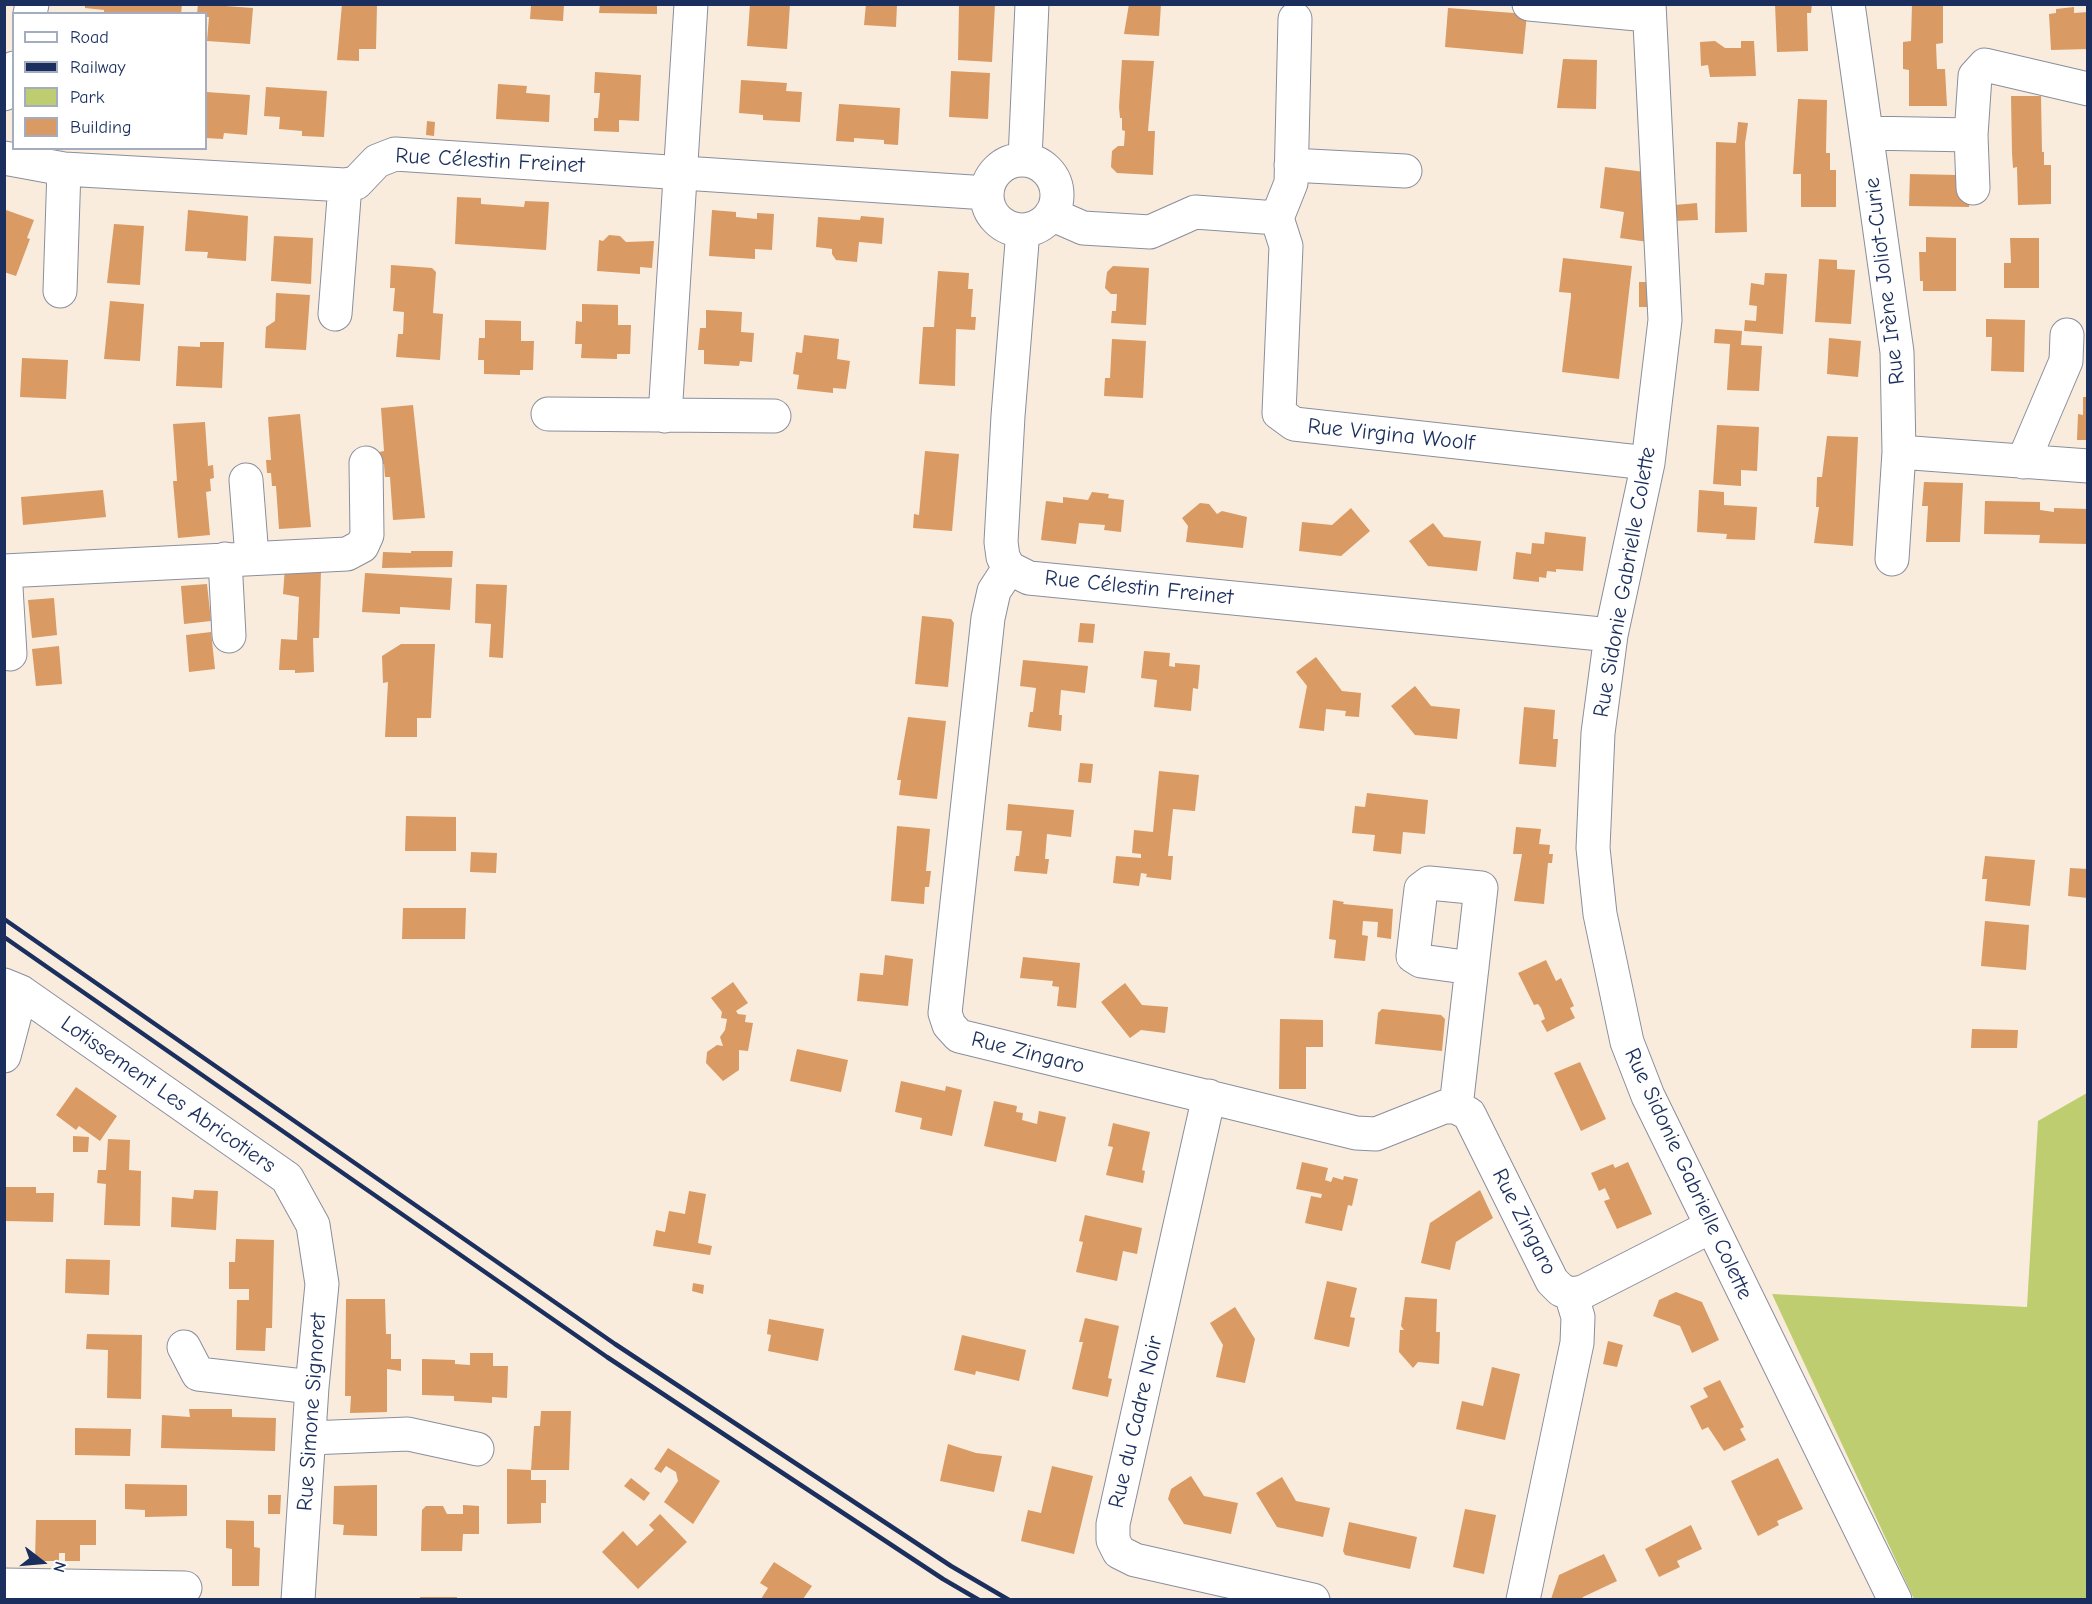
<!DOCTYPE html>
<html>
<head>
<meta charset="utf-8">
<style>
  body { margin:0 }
  #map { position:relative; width:2092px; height:1604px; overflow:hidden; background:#f9ecdc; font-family:"Comic Neue",sans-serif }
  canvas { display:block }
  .frame { position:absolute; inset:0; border:6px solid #1b2f5e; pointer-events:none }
  .legend { position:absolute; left:12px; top:12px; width:195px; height:138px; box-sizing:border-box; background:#fff; border:2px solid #a4acbf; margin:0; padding:8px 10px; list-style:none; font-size:18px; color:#1b2f5e }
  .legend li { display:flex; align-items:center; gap:12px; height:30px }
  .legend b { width:30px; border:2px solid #a4acbf }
  .north { position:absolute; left:12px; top:1532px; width:60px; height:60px; -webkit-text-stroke:4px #fff; paint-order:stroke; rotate:106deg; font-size:16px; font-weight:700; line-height:24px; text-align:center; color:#1b2f5e }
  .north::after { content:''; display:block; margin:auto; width:21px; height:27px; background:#1b2f5e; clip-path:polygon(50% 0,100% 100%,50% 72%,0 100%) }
</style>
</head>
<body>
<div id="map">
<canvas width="2092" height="1604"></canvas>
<div class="frame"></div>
<ul class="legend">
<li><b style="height:8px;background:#fff"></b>Road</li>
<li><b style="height:8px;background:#1b2f5e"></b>Railway</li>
<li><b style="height:16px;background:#becd70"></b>Park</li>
<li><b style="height:16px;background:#d99a64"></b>Building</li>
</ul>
<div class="north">N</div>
</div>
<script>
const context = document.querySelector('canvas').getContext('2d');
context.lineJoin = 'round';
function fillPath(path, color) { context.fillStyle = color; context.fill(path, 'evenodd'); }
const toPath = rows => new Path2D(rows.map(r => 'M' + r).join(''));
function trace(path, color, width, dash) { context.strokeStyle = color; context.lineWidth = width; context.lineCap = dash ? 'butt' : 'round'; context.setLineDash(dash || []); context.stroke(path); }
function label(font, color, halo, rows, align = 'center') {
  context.font = font + ' "Comic Neue",sans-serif'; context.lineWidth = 5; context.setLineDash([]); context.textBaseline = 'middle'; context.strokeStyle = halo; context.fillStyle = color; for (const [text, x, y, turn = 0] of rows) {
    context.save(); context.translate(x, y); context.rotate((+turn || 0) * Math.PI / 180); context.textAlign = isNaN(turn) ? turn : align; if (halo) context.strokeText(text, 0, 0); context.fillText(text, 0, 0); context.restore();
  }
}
const green = toPath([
  [2087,1093,2087,1599,1914,1599,1772,1294,2027,1307,2038,1121]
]);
const building = toPath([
  [85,4,182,4,181,14,104,12,104,10,85,8],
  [198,4,253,8,250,44,207,41,209,17,206,17,206,14,197,14],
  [342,4,377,4,376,49,359,49,359,61,337,60],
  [564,4,563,21,530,19,531,6],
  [600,4,657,4,657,14,599,13],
  [750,4,790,4,787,49,747,46],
  [866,4,897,4,896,27,864,25],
  [959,4,995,4,992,62,958,60],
  [1129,4,1161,4,1159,36,1124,34],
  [1775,4,1812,4,1811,13,1807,13,1808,51,1777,52],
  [1912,4,1943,4,1943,43,1936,44,1937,69,1945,69,1947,106,1909,106,1909,70,1903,69,1903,42,1911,41],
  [2074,7,2074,13,2088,12,2088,49,2051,50,2049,14,2056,13,2056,9],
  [1448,8,1527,14,1523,54,1445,47],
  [1715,41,1725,48,1741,48,1741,41,1754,41,1756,76,1710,77,1708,65,1701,66,1700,42],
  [1563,59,1597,60,1596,109,1557,108],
  [1122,60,1154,61,1148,131,1155,131,1153,175,1117,173,1111,167,1112,151,1118,146,1124,146,1125,131,1122,130,1122,118,1120,118,1119,107],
  [951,71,990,73,988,119,949,117],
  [595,72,641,75,639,121,619,120,619,132,594,131,594,118,598,118,600,93,594,93],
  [741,80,787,83,786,91,802,92,800,122,763,120,763,115,739,113],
  [498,84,527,86,526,93,550,95,549,122,496,119],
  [266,87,327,91,324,137,302,136,302,131,279,129,280,117,264,116],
  [206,92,250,95,247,135,224,133,223,139,206,138],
  [2011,96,2041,96,2042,152,2044,152,2044,165,2051,165,2051,204,2018,205,2017,167,2013,168,2012,153],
  [1798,99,1827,100,1826,153,1830,153,1830,170,1836,170,1836,207,1801,207,1801,174,1793,174],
  [839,104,900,108,898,145,884,144,884,140,854,138,854,142,836,141],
  [427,121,435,122,434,136,426,135],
  [1738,122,1748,123,1745,143,1747,232,1715,233,1716,142,1736,143],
  [1605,167,1653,173,1655,243,1620,238,1624,212,1600,208],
  [1910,174,1957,175,1970,179,1969,207,1909,206],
  [457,197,481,198,481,204,524,207,525,201,549,202,546,250,455,244],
  [1697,203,1698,220,1674,221,1674,205],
  [6,210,34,220,27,238,30,239,16,276,4,272],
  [188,210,248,216,246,261,207,258,208,252,185,251],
  [712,210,736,212,736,217,757,219,757,213,774,214,772,250,755,249,755,259,709,256],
  [861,216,884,218,882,244,859,242,857,262,836,260,832,254,832,249,816,247,818,217,860,220],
  [114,224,144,226,140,285,107,283],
  [609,235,620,236,626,242,654,241,652,268,640,267,640,274,597,271,599,240,603,241],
  [274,236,313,238,311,284,271,281],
  [1926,237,1956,238,1956,291,1923,291,1923,281,1920,281,1919,252,1926,252],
  [2010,238,2039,238,2039,288,2004,288,2004,263,2011,263],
  [1563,258,1632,266,1619,379,1562,372,1571,297,1571,293,1559,292],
  [1819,259,1837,260,1837,269,1855,270,1851,324,1815,322],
  [391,265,432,268,436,272,433,313,443,314,440,360,396,357,398,334,403,334,404,312,393,311,395,288,390,288],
  [1113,266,1149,268,1146,325,1111,323,1112,311,1116,311,1117,294,1111,294,1105,288,1107,272],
  [938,271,969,273,968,289,973,289,971,317,976,317,975,330,956,329,955,386,919,384,923,327,934,327],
  [1765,273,1787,274,1783,334,1744,331,1745,320,1756,321,1757,306,1749,305,1751,283,1764,285],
  [1639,282,1651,282,1651,307,1639,307],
  [276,293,310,295,306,350,265,348,266,327,275,321],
  [110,301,144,304,140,361,104,359],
  [582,304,618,305,618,325,631,325,630,354,617,354,617,359,581,358,582,344,575,344,576,321,582,322],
  [706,310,742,312,741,332,754,333,752,362,740,361,739,366,704,364,704,350,698,350,700,328,706,328],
  [1986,319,2025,320,2024,372,1991,371,1992,337,1986,337],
  [485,320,521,321,521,341,534,341,533,370,520,370,520,375,484,374,484,360,478,360,479,338,485,338],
  [1715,329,1742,331,1741,345,1762,346,1759,391,1727,390,1730,344,1714,343],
  [804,335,839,339,837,359,850,361,846,389,833,388,833,393,797,389,799,375,793,374,796,352,802,353],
  [1829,338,1861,341,1858,377,1827,374],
  [1112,339,1146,341,1143,398,1104,396,1105,378,1110,378],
  [200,342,224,342,222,388,176,386,178,346,200,347],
  [22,358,68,360,66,399,20,397],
  [2083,397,2088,397,2088,440,2077,440,2078,414,2083,415],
  [413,405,425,518,393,520,390,477,385,477,384,464,381,464,379,452,384,451,381,408],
  [300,414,311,527,279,529,276,486,272,486,271,473,267,473,266,460,271,460,268,417],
  [205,422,208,466,213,465,214,478,210,479,211,491,206,492,210,535,178,538,173,481,177,481,173,424],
  [1717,425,1759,427,1757,471,1741,470,1741,486,1713,484],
  [1827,436,1858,437,1853,546,1814,543,1819,507,1816,507,1817,477,1822,477],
  [925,451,959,454,952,531,913,528,914,514,919,515],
  [1924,482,1963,483,1960,542,1926,542,1928,506,1922,506],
  [103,490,106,517,23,525,21,497],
  [1699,490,1724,492,1724,505,1757,507,1755,540,1726,539,1727,534,1697,532],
  [1092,492,1109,494,1108,498,1124,500,1121,532,1104,530,1105,525,1079,523,1076,544,1041,540,1046,501,1063,503,1063,497,1088,500],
  [1985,501,2040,502,2040,510,2054,512,2054,508,2088,509,2088,544,2039,543,2040,535,1984,534],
  [1200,503,1209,504,1217,514,1222,511,1247,517,1243,548,1186,542,1188,526,1182,518],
  [1351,508,1370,531,1341,556,1299,551,1302,522,1332,525],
  [1433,523,1444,537,1481,541,1477,571,1428,566,1409,541],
  [1545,532,1586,537,1583,571,1556,569,1556,572,1547,571,1546,578,1539,577,1539,582,1513,579,1516,552,1531,554,1532,543,1544,544],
  [411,551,453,551,452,567,382,568,383,552,411,553],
  [285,567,321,570,319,638,313,638,314,672,295,673,295,670,279,670,281,639,297,640,299,597,283,594],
  [365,573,452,578,450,610,400,607,400,614,362,612],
  [207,584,211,621,184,624,181,586],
  [476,584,507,585,503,658,489,657,491,624,475,623],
  [54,598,57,635,32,638,28,600],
  [922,616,951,619,954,623,948,687,915,684],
  [1080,623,1095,624,1093,643,1078,642],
  [211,632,215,669,189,672,186,635],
  [401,644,435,644,431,718,417,718,417,737,385,737,388,682,383,683,382,656],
  [59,646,62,684,36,686,32,649],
  [1144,651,1170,653,1169,666,1175,667,1175,663,1200,665,1198,689,1193,688,1191,711,1154,707,1157,680,1141,678],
  [1316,657,1342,691,1361,693,1359,717,1345,716,1346,711,1326,709,1324,731,1299,728,1307,686,1296,672],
  [1023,660,1088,666,1085,693,1061,690,1059,715,1062,715,1061,731,1028,727,1030,712,1033,712,1036,688,1020,686],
  [1415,686,1431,706,1460,709,1457,739,1415,735,1391,706],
  [1524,707,1555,710,1553,739,1558,739,1556,767,1519,764],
  [908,717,946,721,937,799,899,795,901,780,897,780],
  [1080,763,1093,764,1091,783,1078,782],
  [1159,771,1199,775,1195,811,1173,809,1168,856,1173,856,1171,880,1146,877,1147,874,1141,873,1139,886,1113,883,1116,856,1141,858,1141,854,1132,853,1134,830,1153,832],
  [1367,793,1428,800,1425,834,1403,832,1401,854,1373,851,1375,835,1352,833,1355,806,1365,807],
  [1008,804,1074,810,1071,837,1047,834,1045,859,1049,859,1047,874,1014,871,1016,856,1019,856,1022,831,1006,830],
  [406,816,456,817,456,851,405,851],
  [897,826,930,829,926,871,931,871,929,887,925,887,924,904,891,901],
  [1516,827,1541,829,1539,844,1550,845,1549,854,1553,854,1552,863,1548,863,1544,904,1514,901,1522,854,1513,854],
  [471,852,497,853,496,873,470,872],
  [1985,856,2035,860,2030,906,1985,901,1987,879,1982,879],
  [2070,868,2088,869,2088,898,2068,896],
  [1333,900,1344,902,1343,904,1393,909,1391,939,1377,937,1378,922,1363,921,1362,935,1368,936,1365,961,1334,958,1336,940,1329,939],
  [403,908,466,908,465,939,402,939],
  [1985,921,2029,925,2026,970,1981,966],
  [885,955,913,959,908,1006,857,1001,860,973,883,975],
  [1023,957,1080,963,1076,1008,1057,1006,1059,987,1052,986,1053,981,1020,978],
  [1546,960,1556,981,1561,978,1574,1006,1570,1008,1575,1018,1547,1032,1541,1021,1545,1019,1541,1008,1538,1004,1534,1005,1518,973],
  [733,982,748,1003,736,1011,738,1014,746,1015,745,1022,753,1023,748,1051,739,1050,739,1070,723,1081,706,1063,707,1052,717,1045,723,1046,720,1037,725,1030,727,1019,721,1018,722,1012,711,998],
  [1125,983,1142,1005,1168,1007,1165,1033,1141,1030,1130,1038,1101,1002],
  [1382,1009,1441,1015,1445,1019,1442,1051,1375,1044,1378,1013],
  [1280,1019,1323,1020,1323,1047,1306,1047,1306,1089,1279,1089],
  [1972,1029,2018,1030,2017,1048,1971,1048],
  [797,1049,848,1060,841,1092,790,1081],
  [1580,1062,1606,1119,1581,1131,1554,1073],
  [901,1081,945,1091,946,1086,962,1090,952,1136,920,1129,922,1118,895,1112],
  [76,1087,117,1116,100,1141,79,1126,76,1130,56,1115],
  [994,1101,1017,1106,1016,1112,1023,1113,1022,1120,1037,1124,1039,1111,1066,1117,1056,1162,984,1146],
  [1113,1123,1150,1132,1142,1170,1145,1171,1143,1183,1106,1175,1113,1147,1108,1146],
  [73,1136,89,1137,88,1152,73,1152],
  [108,1139,130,1140,129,1170,141,1171,140,1226,104,1225,106,1184,97,1183,98,1170,106,1170],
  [1302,1162,1328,1168,1325,1180,1331,1182,1333,1177,1343,1180,1344,1176,1358,1179,1352,1206,1348,1205,1342,1231,1305,1223,1311,1196,1321,1198,1322,1194,1296,1189],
  [1628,1162,1652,1214,1617,1229,1604,1201,1610,1199,1605,1188,1599,1191,1591,1173,1613,1164,1615,1168],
  [4,1187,36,1187,36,1193,54,1193,53,1222,4,1221],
  [194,1190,218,1191,216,1230,171,1227,172,1197,193,1199],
  [1480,1190,1493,1218,1456,1242,1450,1270,1421,1263,1430,1223],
  [689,1191,706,1194,698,1243,712,1246,710,1255,653,1246,656,1230,665,1232,669,1211,685,1214],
  [1085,1215,1142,1228,1137,1254,1123,1251,1117,1281,1076,1272,1083,1242,1079,1241],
  [236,1239,274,1240,272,1328,266,1328,265,1351,236,1350,237,1300,249,1300,249,1289,229,1289,229,1262,235,1262],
  [66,1259,110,1260,109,1295,65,1293],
  [1327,1281,1357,1288,1350,1317,1355,1318,1349,1347,1314,1339],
  [693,1283,704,1285,703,1294,692,1291],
  [1676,1292,1702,1302,1719,1340,1692,1353,1680,1326,1653,1316,1659,1300],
  [1405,1297,1437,1299,1436,1332,1440,1332,1439,1364,1418,1362,1413,1368,1399,1352,1400,1330,1404,1330,1401,1326],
  [346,1299,385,1299,386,1334,391,1334,391,1359,401,1359,401,1371,387,1369,387,1412,350,1413,351,1396,345,1396],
  [1235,1307,1255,1339,1245,1383,1216,1377,1223,1345,1210,1323],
  [1085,1318,1119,1326,1108,1378,1112,1379,1108,1397,1072,1389,1083,1342,1079,1342],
  [769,1319,824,1329,818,1361,768,1351,771,1335,767,1334],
  [87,1334,142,1335,141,1399,107,1398,108,1350,86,1349],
  [962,1335,1026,1350,1019,1381,976,1371,975,1375,954,1370],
  [1608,1341,1623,1345,1617,1367,1603,1364],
  [470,1353,493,1353,493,1366,508,1366,507,1398,492,1397,492,1403,454,1401,454,1396,422,1395,422,1359,455,1360,455,1364,470,1365],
  [1492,1367,1520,1374,1505,1440,1456,1429,1462,1401,1483,1406],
  [1720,1380,1744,1427,1740,1429,1746,1440,1724,1451,1708,1427,1702,1430,1690,1406,1708,1397,1703,1388],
  [189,1409,232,1409,232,1417,276,1418,275,1451,161,1448,162,1415,190,1417],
  [541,1411,571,1411,569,1470,531,1470,534,1426,540,1426],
  [75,1428,131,1429,130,1456,75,1455],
  [948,1444,976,1453,1002,1456,994,1492,940,1481],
  [668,1448,720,1481,693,1524,664,1502,678,1481,676,1472,666,1466,661,1473,654,1469],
  [1778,1458,1803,1509,1777,1521,1779,1525,1758,1536,1731,1481],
  [1052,1466,1093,1476,1074,1554,1021,1541,1028,1510,1041,1513],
  [507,1469,531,1470,531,1480,546,1480,546,1503,541,1503,541,1523,507,1524],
  [1191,1476,1204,1496,1238,1503,1231,1534,1184,1524,1168,1499,1171,1489],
  [1282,1477,1296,1501,1330,1508,1323,1537,1277,1527,1256,1493],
  [631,1478,650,1493,644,1501,624,1486],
  [125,1484,187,1485,187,1516,145,1517,145,1510,125,1509],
  [377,1485,377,1536,343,1535,344,1525,333,1524,334,1486],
  [268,1495,281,1495,280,1514,268,1514],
  [463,1505,479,1506,479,1534,463,1534,462,1551,421,1551,422,1510,426,1506,443,1506,447,1514,463,1514],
  [1465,1509,1496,1515,1484,1574,1453,1567],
  [660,1514,687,1542,638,1589,602,1552,623,1531,637,1546,654,1530,649,1525],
  [36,1520,96,1520,96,1545,80,1545,80,1561,65,1561,65,1553,59,1553,59,1561,35,1561],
  [226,1520,254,1521,254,1547,260,1548,259,1586,232,1586,232,1549,226,1548],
  [1349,1522,1417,1537,1410,1569,1345,1555,1343,1551],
  [1691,1525,1702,1549,1677,1561,1680,1567,1659,1577,1645,1549],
  [1604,1554,1617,1581,1583,1597,1582,1599,1551,1599,1559,1575],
  [774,1562,812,1586,803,1599,761,1599,768,1588,760,1583],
  [420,1597,457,1597,457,1599,420,1599]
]);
const minor = toPath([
  [1529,4,1648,15],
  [1649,4,1665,320,1648,463,1611,635,1598,733,1593,848,1600,914,1627,1042,1648,1096,1895,1600],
  [1848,4,1897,352,1899,452,1892,559],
  [30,14,32,4],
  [4,94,14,68],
  [1866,133,1971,135],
  [4,158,64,169,345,185,356,183,377,161,395,154,987,193],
  [1025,159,1032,4],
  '987 195a35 35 0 1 1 70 0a35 35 0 1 1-70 0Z',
  [1291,165,1405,171],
  [1973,188,1971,135,1975,76,1985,65,2088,89],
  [1051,214,1083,228,1150,232,1195,212,1277,218,1286,246,1279,413,1294,424,1648,463],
  [1277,218,1291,183,1295,19],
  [1023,230,1008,416,1001,542,1003,557,1009,568,1029,578,1611,635],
  [60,291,64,169],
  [335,314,345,185],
  [548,414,774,416],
  [665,416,691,4],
  [1899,452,2088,466],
  [2023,462,2066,361,2067,335],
  [246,480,252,557],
  [225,559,229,636],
  [1009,568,994,591,988,618,945,1013,949,1025,959,1036,1356,1133,1376,1134,1444,1107,1456,1107,1469,1114,1552,1281,1561,1290,1571,1294,1583,1292,1710,1227],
  [4,571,347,554,362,546,367,535,366,463],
  [5,571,10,654],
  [4,985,21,992,287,1178,313,1225,322,1284,312,1387,298,1600],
  [4,1056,21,992],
  [1209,1096,1113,1524,1113,1540,1119,1552,1135,1560,1313,1600],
  [1456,1107,1481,888,1429,883,1421,889,1413,956,1421,961,1472,968],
  [184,1347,198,1374,312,1387],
  [309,1438,408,1434,477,1449],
  [4,1585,185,1588],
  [1523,1600,1577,1343,1578,1317,1571,1294]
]);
const rail = toPath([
  [4,919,615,1344,951,1566,1009,1600],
  [4,937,607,1357,943,1579,979,1600]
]);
const streetNames = [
  ["Rue Célestin Freinet",490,161,3],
  ["Rue Irène Joliot-Curie",1885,281,-97],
  ["Rue Virgina Woolf",1391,435,6],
  ["Rue Sidonie Gabrielle Colette",1625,582,-80],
  ["Rue Célestin Freinet",1139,588,6],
  ["Rue Zingaro",1028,1053,14],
  ["Lotissement Les Abricotiers",168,1095,35],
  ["Rue Sidonie Gabrielle Colette",1688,1174,65],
  ["Rue Zingaro",1524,1222,63],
  ["Rue Simone Signoret",312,1412,-86],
  ["Rue du Cadre Noir",1136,1422,-77]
];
fillPath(green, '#becd70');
fillPath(building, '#d99a64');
trace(minor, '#8a8e9d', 35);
trace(minor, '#fff', 33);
trace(rail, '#1b2f5e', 4.5);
label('22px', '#1b2f5e', '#fff', streetNames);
</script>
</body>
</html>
